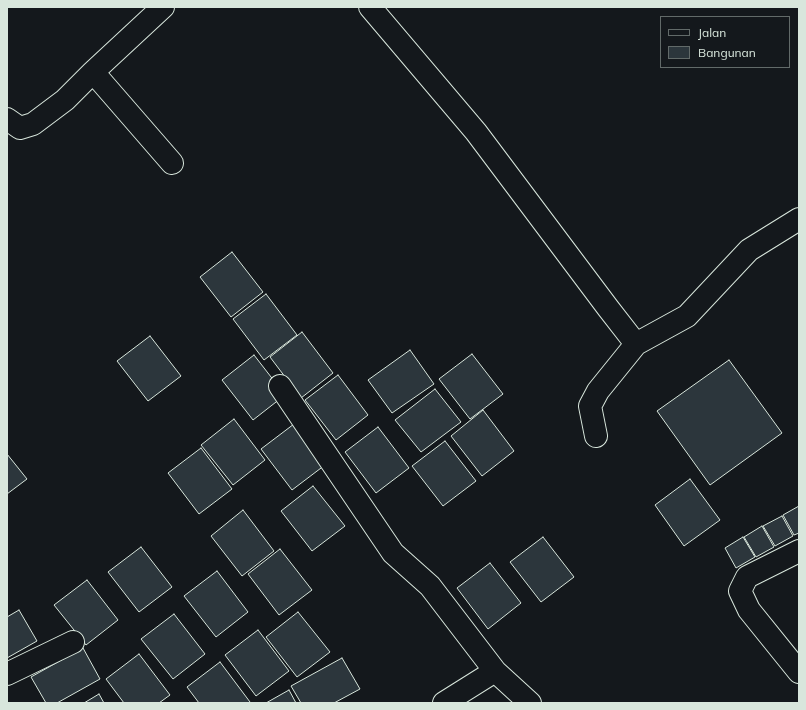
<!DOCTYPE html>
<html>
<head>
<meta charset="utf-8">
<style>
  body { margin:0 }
  #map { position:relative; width:806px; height:710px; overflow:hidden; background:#14181c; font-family:Mulish,sans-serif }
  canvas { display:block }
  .frame { position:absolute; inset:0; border:8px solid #d8e6dc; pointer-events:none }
  .legend { position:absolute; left:660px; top:16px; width:130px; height:52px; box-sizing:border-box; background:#14181c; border:1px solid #626a69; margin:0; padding:5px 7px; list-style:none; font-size:12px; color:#d8e6dc }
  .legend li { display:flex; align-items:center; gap:8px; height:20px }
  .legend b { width:20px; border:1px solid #626a69 }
</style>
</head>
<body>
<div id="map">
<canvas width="806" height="710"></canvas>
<div class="frame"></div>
<ul class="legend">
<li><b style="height:5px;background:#14181c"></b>Jalan</li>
<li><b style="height:11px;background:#2c363c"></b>Bangunan</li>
</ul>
</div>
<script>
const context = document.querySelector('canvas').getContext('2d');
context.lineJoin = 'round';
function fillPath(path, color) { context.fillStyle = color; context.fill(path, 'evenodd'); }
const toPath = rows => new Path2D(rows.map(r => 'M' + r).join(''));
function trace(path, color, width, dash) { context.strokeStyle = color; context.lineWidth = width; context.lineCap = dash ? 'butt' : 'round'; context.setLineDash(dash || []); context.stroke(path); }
const building = toPath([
  [232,252,263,292,231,317,200,277,232,252],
  [266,294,297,335,264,360,233,319,266,294],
  [302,332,333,373,301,398,270,357,302,332],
  [150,336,181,376,148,401,117,361,150,336],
  [410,350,434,384,392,413,368,380,410,350],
  [472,354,503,394,470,419,439,379,472,354],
  [254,355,285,395,253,420,222,380,254,355],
  [729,360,782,433,710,485,657,411,729,360],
  [338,375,368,415,336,440,305,400,338,375],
  [435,389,461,422,421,452,395,420,435,389],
  [483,410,514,451,482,476,451,436,483,410],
  [234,419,265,460,233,485,201,445,234,419],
  [294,424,325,465,292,490,261,449,294,424],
  [378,427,409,468,376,493,345,452,378,427],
  [445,441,476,481,443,506,412,466,445,441],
  [201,448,232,489,199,514,168,473,201,448],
  [7,454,27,479,7,494,7,454],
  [690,479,720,520,684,546,655,505,690,479],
  [313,486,345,526,312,551,281,511,313,486],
  [799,506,799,533,794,535,783,515,799,506],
  [243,510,274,551,242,576,211,536,243,510],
  [782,516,793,536,775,546,763,526,782,516],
  [762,526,774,547,756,557,744,537,762,526],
  [543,537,574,577,541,602,510,562,543,537],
  [743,537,755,557,736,568,725,548,743,537],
  [141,547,172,587,139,612,108,572,141,547],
  [280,549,312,590,279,615,248,574,280,549],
  [490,563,521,603,488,629,457,588,490,563],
  [217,571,248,612,216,637,184,596,217,571],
  [87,580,118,620,86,645,54,605,87,580],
  [19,610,37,641,7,658,7,617,19,610],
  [298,612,330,652,297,677,266,637,298,612],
  [174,614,205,654,173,679,141,639,174,614],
  [258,630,289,671,256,696,225,655,258,630],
  [83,648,100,679,57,703,46,703,31,677,83,648],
  [139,654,170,695,159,703,124,703,106,679,139,654],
  [342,658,360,689,334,703,301,703,291,686,342,658],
  [220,662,250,702,249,703,199,703,187,687,220,662],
  [289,690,296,703,266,703,289,690],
  [99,694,104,703,84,703,99,694]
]);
const minor = toPath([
  [370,7,476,132,608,308,636,344,598,391,590,406,596,436],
  [93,72,172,163],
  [7,119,20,128,33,124,65,100,93,72,163,7],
  [636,344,687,316,749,250,799,219],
  [280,386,393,553,430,586,495,671,530,703],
  [799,551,747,577,740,591,749,610,799,672],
  [7,674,73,642],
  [444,703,495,671]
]);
fillPath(building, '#2c363c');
trace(building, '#d8e6dc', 1);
trace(minor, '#d8e6dc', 24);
trace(minor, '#14181c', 22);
</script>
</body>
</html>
